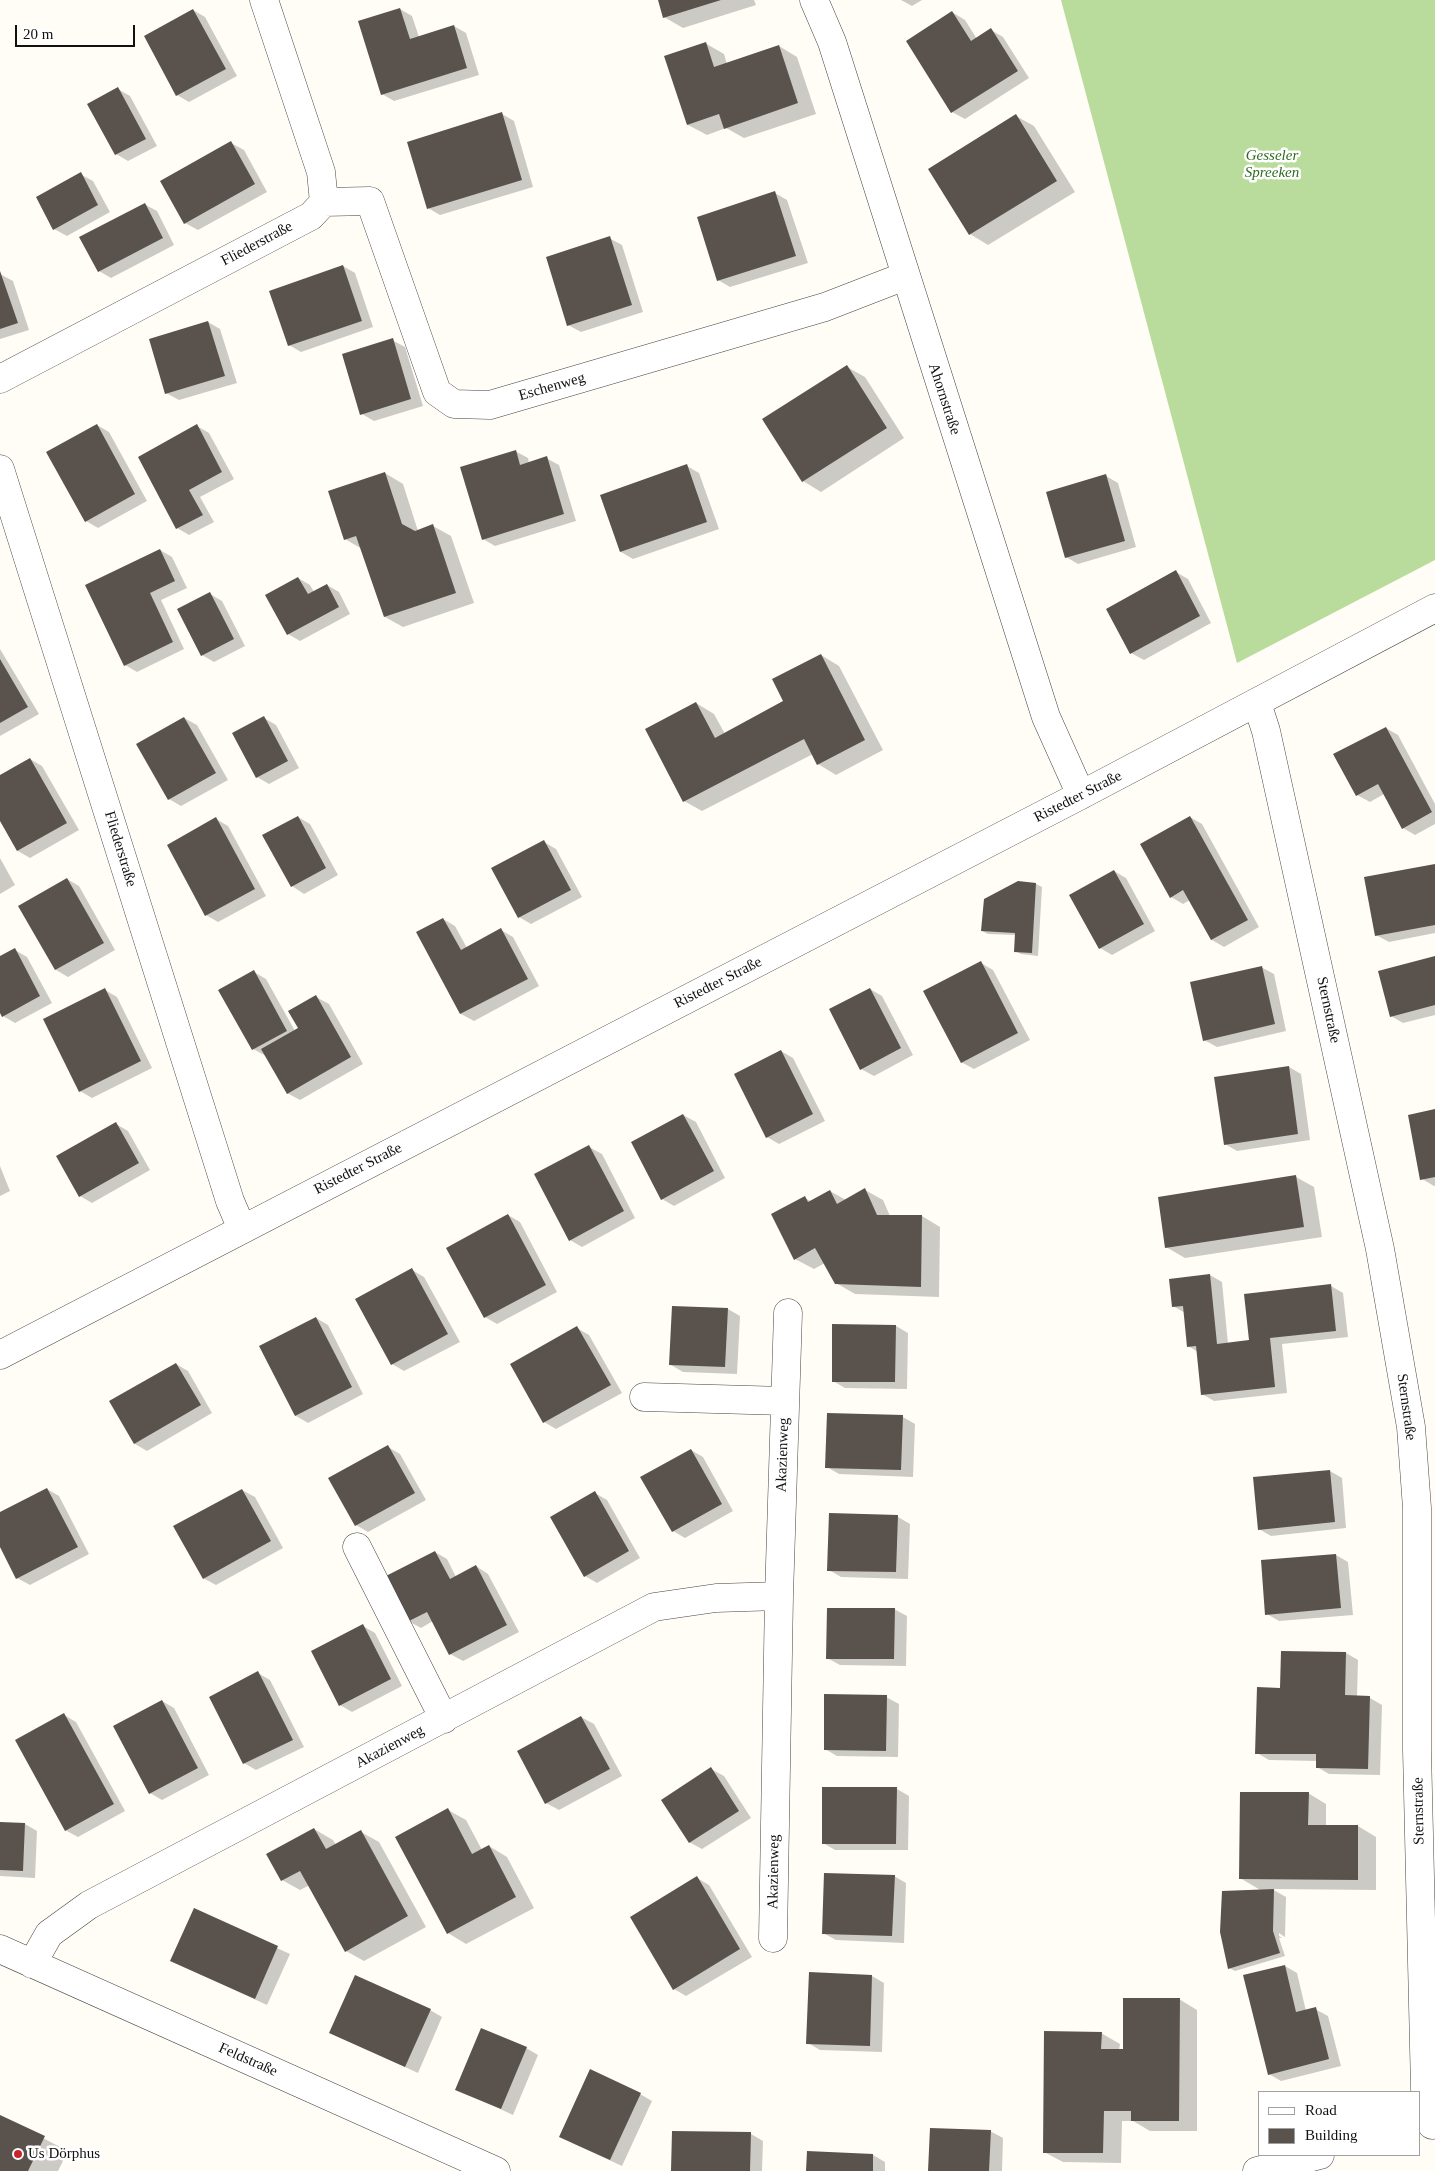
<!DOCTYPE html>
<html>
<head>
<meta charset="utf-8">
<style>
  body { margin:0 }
  #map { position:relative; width:1435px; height:2171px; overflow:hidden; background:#fffdf5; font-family:Georgia,serif }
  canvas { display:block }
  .legend { position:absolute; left:1258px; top:2091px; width:162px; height:65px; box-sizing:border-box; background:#fff; border:1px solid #a0a0a0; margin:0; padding:6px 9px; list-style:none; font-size:15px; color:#111 }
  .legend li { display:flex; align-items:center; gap:10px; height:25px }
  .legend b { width:25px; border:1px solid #a0a0a0 }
  .scale { position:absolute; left:15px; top:25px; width:120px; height:22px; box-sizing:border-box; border:2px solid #111; border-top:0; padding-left:6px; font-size:15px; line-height:18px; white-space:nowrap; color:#111; -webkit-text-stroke:4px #fff; paint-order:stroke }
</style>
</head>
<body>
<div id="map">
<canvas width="1435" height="2171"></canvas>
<ul class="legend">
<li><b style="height:6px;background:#fff"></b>Road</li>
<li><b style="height:14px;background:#5a524d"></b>Building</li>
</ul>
<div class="scale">20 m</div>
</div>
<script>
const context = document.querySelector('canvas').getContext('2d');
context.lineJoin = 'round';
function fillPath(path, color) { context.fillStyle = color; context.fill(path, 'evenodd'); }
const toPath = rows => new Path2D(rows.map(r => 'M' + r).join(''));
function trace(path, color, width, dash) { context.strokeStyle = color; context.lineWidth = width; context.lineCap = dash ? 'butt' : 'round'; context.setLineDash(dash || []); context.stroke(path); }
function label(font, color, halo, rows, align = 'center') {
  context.font = font + ' Georgia,serif'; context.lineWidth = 5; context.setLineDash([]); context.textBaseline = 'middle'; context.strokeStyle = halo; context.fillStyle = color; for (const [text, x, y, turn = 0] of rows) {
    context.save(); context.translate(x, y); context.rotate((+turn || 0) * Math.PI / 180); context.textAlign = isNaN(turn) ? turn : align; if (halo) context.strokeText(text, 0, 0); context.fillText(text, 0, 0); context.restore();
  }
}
const forest = toPath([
  [1061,0,1435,0,1435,560,1237,663]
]);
const shadow = toPath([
  [659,0,754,0,756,5,683,28,664,17],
  [901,0,922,0,912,6],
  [400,9,412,16,419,37,454,26,466,33,479,75,394,101,382,94],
  [193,10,205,17,237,76,189,102,177,95],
  [952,12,965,20,977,39,991,30,1003,37,1029,78,965,119,952,112,908,41],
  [705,43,724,54,727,64,779,46,797,57,816,114,744,138,726,128,707,135,688,125],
  [118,89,130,96,157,146,128,161,116,154],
  [502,114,514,121,533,187,440,215,428,208],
  [1016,116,1034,126,1075,192,988,245,970,234],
  [231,143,244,150,267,192,198,230,185,223],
  [80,174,93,181,110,212,67,236,54,229],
  [775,193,787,200,808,263,730,287,718,280],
  [144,204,157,211,174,245,111,278,99,271],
  [609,238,622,245,643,312,581,332,568,325],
  [343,266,355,273,373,327,301,352,289,345],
  [0,274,13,281,29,330,0,339],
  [208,322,220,329,237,383,179,400,166,393],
  [392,340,405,347,423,406,374,421,362,414],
  [847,367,865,377,904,438,821,492,803,481],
  [97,425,109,432,147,501,98,528,86,521],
  [197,426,209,433,234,479,200,497,214,522,189,535,177,528],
  [515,451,528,458,529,463,546,458,559,465,576,521,495,546,483,539],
  [687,466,699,473,719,529,633,559,621,552],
  [385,473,403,484,418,531,433,526,451,536,474,603,403,627,385,617,362,549,345,539],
  [1106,476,1118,483,1136,547,1078,564,1066,557],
  [160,550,172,557,187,588,161,600,184,649,137,672,125,665],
  [1176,572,1188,579,1211,623,1144,660,1131,653],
  [298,578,310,585,314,592,327,585,339,592,350,614,300,641,288,634],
  [210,594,222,601,245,646,214,662,202,655],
  [0,649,39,714,0,736],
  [821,655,839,666,883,750,836,775,818,764,813,754,702,811,684,801,696,703,714,714,725,734,785,702],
  [184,718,197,725,228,780,181,806,169,799,138,744],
  [264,718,276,725,299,768,269,784,257,777],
  [1386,728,1398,735,1435,804,1435,824,1415,835,1403,828,1384,794,1370,802,1357,795,1335,755],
  [30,759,42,766,79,830,30,858,18,851,0,819,0,776],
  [298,817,310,824,338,875,304,894,292,886],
  [1190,817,1202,824,1259,927,1224,947,1212,940,1190,900,1183,904,1171,897],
  [216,819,228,826,266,896,218,922,206,915],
  [544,842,556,849,582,897,531,924,519,917],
  [0,858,15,885,0,894],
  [1435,865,1435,933,1389,942,1376,935],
  [1114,871,1126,878,1155,931,1112,955,1100,948],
  [67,879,79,886,115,950,68,977,56,970],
  [1036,884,1042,887,1038,956,1021,954,1015,951,1016,935,988,934,982,931],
  [443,919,455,926,467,948,501,930,513,937,539,986,474,1021,461,1014,418,933],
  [15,950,27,957,52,1003,15,1023,3,1016,0,1010,0,958],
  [1435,957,1435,1015,1403,1023,1391,1016],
  [981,963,993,970,1030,1040,974,1069,961,1062],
  [1261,967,1274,974,1286,1031,1217,1047,1204,1040],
  [254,972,266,979,295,1031,299,1028,316,997,329,1004,363,1064,300,1100,287,1093,266,1056,253,1049],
  [870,989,882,996,913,1055,874,1076,861,1069],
  [105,990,117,997,152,1068,92,1098,80,1091],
  [781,1051,793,1058,825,1121,779,1144,767,1137],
  [1289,1067,1301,1074,1310,1140,1237,1151,1225,1144],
  [1435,1111,1435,1186,1434,1186,1422,1179],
  [683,1115,696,1122,725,1178,674,1206,662,1199],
  [116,1124,128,1131,150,1170,92,1203,80,1196],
  [589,1147,602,1154,635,1218,582,1247,570,1240],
  [0,1166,10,1191,0,1196],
  [1296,1177,1314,1187,1322,1237,1185,1258,1166,1247],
  [865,1190,883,1200,890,1216,922,1216,940,1227,939,1297,855,1294,836,1283,825,1263,814,1269,795,1259,805,1198,812,1202,830,1191,846,1200],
  [508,1215,520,1222,557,1292,497,1324,485,1317],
  [412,1270,424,1277,460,1342,404,1371,392,1364],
  [1210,1275,1222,1282,1228,1344,1251,1341,1331,1286,1343,1293,1348,1337,1282,1344,1287,1393,1214,1401,1202,1394,1198,1352,1188,1346,1185,1313,1173,1306],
  [728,1309,740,1316,737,1374,683,1372,671,1365],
  [316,1318,328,1325,363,1394,308,1423,296,1416,261,1347],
  [896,1326,908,1333,907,1389,845,1388,833,1381],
  [577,1328,589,1335,622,1393,556,1429,544,1422],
  [176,1364,188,1371,212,1413,147,1451,135,1444,111,1402],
  [903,1417,915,1424,913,1477,839,1474,827,1467],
  [388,1447,400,1454,426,1500,368,1532,356,1525],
  [691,1450,703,1457,733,1511,685,1538,673,1531],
  [1330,1471,1342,1478,1346,1528,1271,1536,1259,1529],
  [47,1489,59,1496,89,1554,30,1585,17,1578,0,1544,0,1513],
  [242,1490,255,1497,283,1548,216,1585,203,1578],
  [595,1493,607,1500,640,1558,597,1583,585,1576],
  [898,1517,910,1524,908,1579,841,1577,829,1570],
  [435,1552,447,1559,456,1577,476,1566,488,1574,519,1632,463,1661,450,1654,433,1621,421,1628,408,1621],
  [1336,1555,1348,1562,1353,1615,1279,1621,1267,1614],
  [894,1609,907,1616,906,1666,840,1665,827,1658],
  [363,1626,375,1633,402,1686,352,1712,340,1705],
  [1346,1653,1358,1660,1357,1697,1370,1698,1382,1705,1380,1775,1329,1774,1317,1767,1317,1761,1269,1760,1257,1753,1281,1689],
  [258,1673,270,1680,304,1747,256,1770,244,1763],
  [886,1697,899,1704,898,1757,837,1756,825,1749],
  [162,1701,174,1708,209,1775,162,1800,150,1793],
  [64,1715,76,1722,125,1811,78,1837,65,1830],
  [581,1717,594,1724,622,1776,559,1810,546,1803,519,1752],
  [711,1769,724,1776,751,1818,702,1849,689,1842],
  [823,1788,897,1789,909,1796,908,1850,835,1850,823,1843],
  [1308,1793,1326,1804,1326,1826,1358,1826,1376,1837,1376,1890,1272,1889,1286,1897,1285,1937,1279,1933,1279,1936,1282,1938,1279,1938,1285,1956,1235,1971,1229,1968,1262,1891,1240,1878],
  [448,1810,466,1820,482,1850,489,1846,507,1857,534,1908,466,1944,448,1933],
  [0,1823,25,1824,37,1831,35,1878,0,1876],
  [314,1829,333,1840,336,1845,361,1832,379,1842,426,1927,364,1961,346,1951,310,1885,300,1890,282,1880],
  [894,1876,906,1883,904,1943,836,1940,823,1933],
  [697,1878,709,1885,752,1957,686,1996,674,1989],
  [194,1910,290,1954,267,2005,171,1961],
  [1285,1966,1297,1973,1306,2011,1315,2009,1328,2016,1341,2066,1281,2081,1269,2074],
  [872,1976,884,1983,882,2052,820,2050,808,2043],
  [1179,1999,1197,2010,1197,2131,1150,2131,1133,2121,1122,2121,1121,2163,1063,2162,1044,2152,1101,2033,1120,2044,1119,2050,1124,2050],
  [430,2010,442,2017,418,2073,331,2033],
  [526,2048,538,2055,513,2115,457,2089],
  [640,2094,652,2101,622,2166,572,2143],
  [0,2116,68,2151,58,2171,0,2171],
  [990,2131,1003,2138,1002,2171,930,2171],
  [673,2132,751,2134,763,2141,762,2171,672,2171],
  [873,2155,885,2162,885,2171,808,2171]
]);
const building = toPath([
  [658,0,721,0,663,18],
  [400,8,410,39,454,25,467,68,381,95,358,21],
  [193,9,226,69,176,96,144,36],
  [952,11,971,41,991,28,1018,71,951,113,906,41],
  [706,42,714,67,779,45,798,103,724,129,719,114,687,125,664,56],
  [118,87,146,139,115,155,87,104],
  [502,112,522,180,427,209,407,142],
  [1016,114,1057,181,969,235,928,169],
  [231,141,255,184,184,224,160,181],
  [81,172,98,205,53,230,36,197],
  [775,191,796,256,717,281,697,217],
  [145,203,163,238,98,272,79,237],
  [610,236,632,305,567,326,546,257],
  [343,265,362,321,288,346,269,291],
  [0,271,18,323,0,329],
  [208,321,225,376,165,394,149,339],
  [393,338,411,399,360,415,342,354],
  [847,365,887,428,802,482,762,419],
  [97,424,135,494,85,522,46,452],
  [197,424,222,472,189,490,203,515,176,529,138,457],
  [516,450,520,465,547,456,564,514,482,540,460,467],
  [687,464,707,522,620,552,600,495],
  [385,472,402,524,415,531,433,524,456,593,384,617,356,536,344,540,328,491],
  [1106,474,1125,541,1065,558,1046,492],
  [160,549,175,581,150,593,173,642,124,666,85,585],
  [1176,570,1200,616,1130,654,1106,609],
  [298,577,308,594,327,584,339,607,287,635,265,595],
  [210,592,234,639,201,656,177,609],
  [821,654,865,740,817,765,804,739,683,802,645,729,696,702,715,738,783,701,772,679],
  [0,659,28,707,0,723],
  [264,716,288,761,256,778,232,733],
  [184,717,216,773,168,800,136,744],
  [1386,727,1432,812,1402,829,1378,784,1356,796,1333,754],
  [30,758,67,823,17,851,0,821,0,775],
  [298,816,326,868,291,887,262,835],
  [1190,816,1248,920,1211,940,1183,890,1170,898,1140,844],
  [216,817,255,889,205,916,167,845],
  [544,840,571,890,518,918,491,868],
  [1435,864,1435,925,1375,936,1364,877],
  [1114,870,1144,924,1099,949,1069,895],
  [67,878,104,943,55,970,18,906],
  [1018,881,1036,883,1032,953,1014,952,1015,933,981,931,984,899],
  [443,918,461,950,501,928,528,979,460,1014,416,932],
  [15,948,40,996,2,1017,0,1013,0,956],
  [1435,956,1435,1005,1390,1017,1378,971],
  [981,961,1018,1033,961,1063,923,991],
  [1262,966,1275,1024,1203,1041,1190,982],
  [254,970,287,1031,252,1050,218,990],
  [105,988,141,1061,79,1092,43,1019],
  [870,988,901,1048,860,1070,829,1009],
  [316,995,351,1057,287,1094,261,1049,298,1028,288,1011],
  [781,1050,813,1114,766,1138,734,1074],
  [1289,1066,1298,1134,1224,1145,1214,1077],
  [1435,1109,1435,1177,1420,1180,1408,1115],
  [683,1114,714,1171,661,1200,631,1142],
  [116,1122,139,1163,79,1197,56,1156],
  [589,1145,624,1211,569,1241,534,1174],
  [1296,1175,1304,1227,1165,1248,1158,1197],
  [865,1188,877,1215,922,1215,921,1287,835,1284,815,1248,794,1260,771,1214,805,1196,808,1202,830,1190,837,1204],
  [508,1214,546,1285,484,1318,446,1248],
  [412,1268,448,1334,391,1365,355,1299],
  [1210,1274,1217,1344,1249,1340,1244,1294,1331,1284,1336,1331,1270,1338,1275,1387,1201,1395,1196,1346,1187,1347,1183,1306,1172,1307,1169,1279],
  [672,1306,728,1308,725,1367,669,1365],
  [316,1317,352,1387,295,1416,259,1346],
  [832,1324,896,1325,895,1382,832,1382],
  [577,1326,611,1385,543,1423,510,1364],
  [176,1363,201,1405,134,1444,109,1401],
  [827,1413,903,1415,901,1470,825,1468],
  [388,1445,415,1493,355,1526,328,1478],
  [691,1449,722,1504,672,1532,640,1477],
  [1330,1470,1335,1522,1258,1530,1253,1477],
  [47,1488,78,1547,16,1579,0,1547,0,1512],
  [242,1489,271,1541,203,1579,173,1526],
  [595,1491,629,1551,584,1577,550,1517],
  [829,1513,898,1515,896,1572,827,1571],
  [435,1551,450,1579,476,1565,507,1625,449,1655,427,1612,407,1622,384,1577],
  [1336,1554,1341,1608,1265,1615,1261,1560],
  [827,1608,895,1608,894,1659,826,1659],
  [363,1624,391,1679,339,1706,311,1651],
  [1281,1651,1346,1652,1345,1695,1370,1696,1368,1769,1316,1768,1316,1754,1255,1754,1257,1687,1280,1688],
  [258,1671,293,1740,243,1764,209,1697],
  [824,1694,887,1695,886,1751,824,1750],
  [162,1700,198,1768,149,1794,113,1726],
  [64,1713,114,1804,65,1831,15,1740],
  [581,1716,610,1769,545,1804,517,1751],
  [711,1767,739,1811,689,1843,661,1800],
  [822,1787,897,1787,896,1844,822,1844],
  [1240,1792,1309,1792,1308,1825,1358,1825,1358,1880,1239,1879],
  [448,1808,472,1854,489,1845,516,1897,447,1934,395,1837],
  [0,1822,25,1823,23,1871,0,1870],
  [314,1828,326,1849,361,1830,408,1916,345,1952,300,1871,281,1881,266,1854],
  [824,1873,895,1875,892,1936,822,1934],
  [697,1876,740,1949,673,1990,630,1917],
  [1274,1889,1273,1931,1280,1953,1228,1969,1220,1932,1222,1891],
  [194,1908,278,1946,255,1999,170,1961],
  [1285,1965,1296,2012,1316,2007,1329,2059,1268,2075,1243,1975],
  [809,1972,872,1975,870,2046,806,2044],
  [355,1975,431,2009,405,2067,329,2033],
  [1123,1998,1180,1998,1179,2121,1131,2121,1131,2111,1104,2111,1103,2153,1043,2153,1044,2031,1102,2032,1101,2049,1123,2049],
  [481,2028,527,2047,501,2109,455,2090],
  [590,2069,641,2093,610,2160,559,2137],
  [0,2115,45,2136,28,2171,0,2171],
  [930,2128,991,2130,989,2171,928,2171],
  [672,2131,751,2132,750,2171,671,2171],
  [807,2151,873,2154,873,2171,806,2171]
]);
const minor = toPath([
  [814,0,832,42,1046,717,1081,795],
  [324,202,370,201,437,392,454,404,490,405,825,307,905,276],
  [0,379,311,216,324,202,321,172,264,0],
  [0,469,230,1201,242,1229],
  [1257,703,1266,731,1380,1249,1411,1427,1417,1508,1417,1750,1425,2089,1432,2125],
  [0,1355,1081,795,1435,608],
  [644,1397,785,1401],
  [357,1547,444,1719],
  [773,1938,779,1596,788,1313],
  [0,1949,496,2171],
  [32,1964,49,1934,89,1905,654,1607,716,1598,779,1596],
  [1257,2171,1320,2155]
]);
const markers = [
  [18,2154,5,"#c4262e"]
];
const parkNames = [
  ["Gesseler",1272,156],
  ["Spreeken",1272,173]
];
const streetNames = [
  ["Fliederstraße",257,244,-28],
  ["Eschenweg",552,387,-16],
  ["Ahornstraße",944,399,72],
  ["Ristedter Straße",1078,797,-27],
  ["Fliederstraße",120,849,73],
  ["Ristedter Straße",718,983,-27],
  ["Sternstraße",1328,1010,78],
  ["Ristedter Straße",358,1169,-27],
  ["Sternstraße",1406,1407,82],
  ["Akazienweg",783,1455,-88],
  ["Akazienweg",390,1747,-28],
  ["Sternstraße",1419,1811,-91],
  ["Akazienweg",774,1872,-89],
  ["Feldstraße",248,2060,24]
];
const poiNames = [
  ["Us Dörphus",28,2154]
];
fillPath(forest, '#b9dc9c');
fillPath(shadow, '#0003');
fillPath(building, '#5a524d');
trace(minor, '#444', 29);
trace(minor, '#fff', 28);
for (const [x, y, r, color] of markers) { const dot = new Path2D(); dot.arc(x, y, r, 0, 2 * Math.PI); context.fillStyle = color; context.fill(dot); trace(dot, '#fff', 2); }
label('italic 15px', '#2f6b1f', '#fff', parkNames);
label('15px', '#111', '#fff', streetNames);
label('15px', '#111', '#fff', poiNames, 'left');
</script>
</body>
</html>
